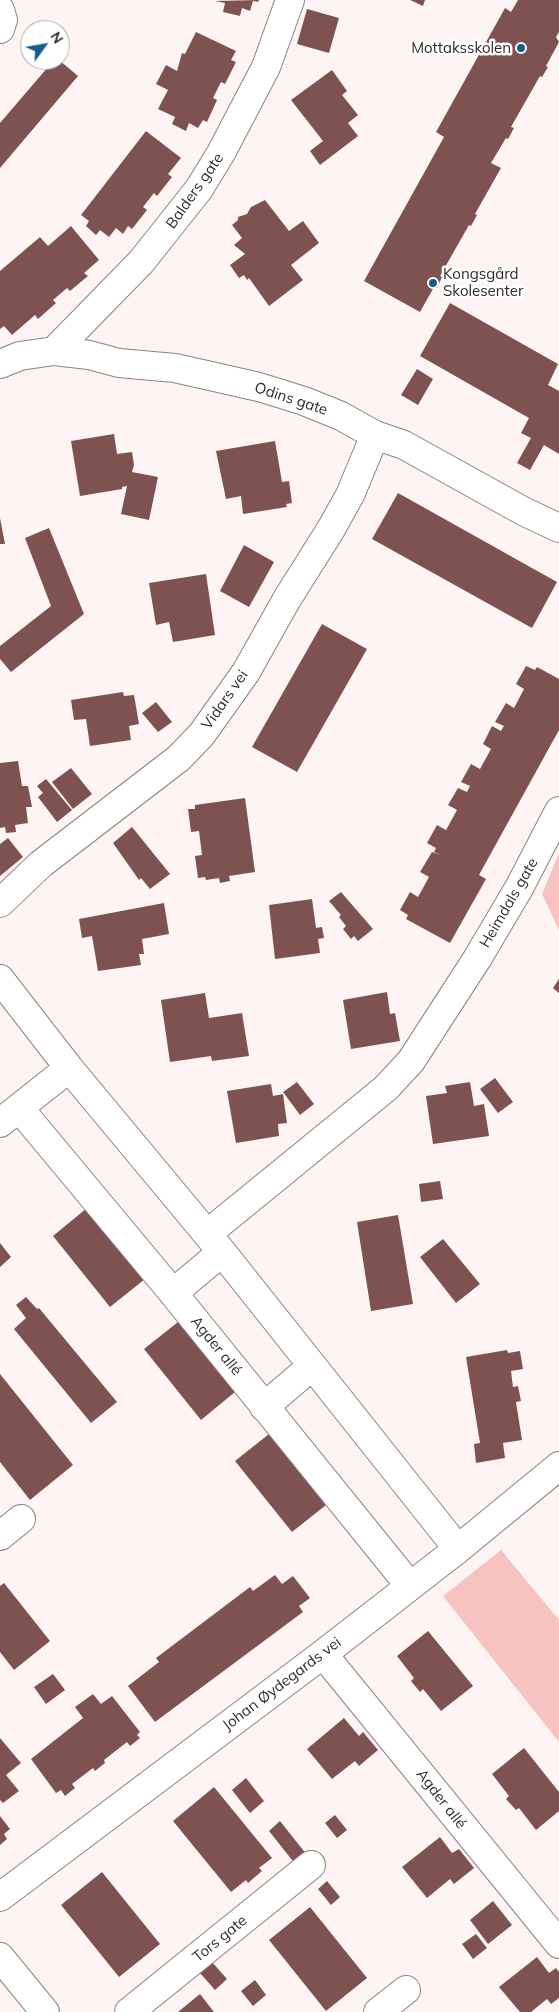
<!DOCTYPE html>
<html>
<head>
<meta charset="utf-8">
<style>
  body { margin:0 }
  #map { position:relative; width:559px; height:2012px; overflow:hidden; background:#fef4f3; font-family:Mulish,sans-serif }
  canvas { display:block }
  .north { position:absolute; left:20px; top:20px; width:50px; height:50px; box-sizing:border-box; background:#fff; border:1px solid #acaaaa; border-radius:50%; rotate:58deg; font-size:14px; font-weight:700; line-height:20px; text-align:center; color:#302b2b }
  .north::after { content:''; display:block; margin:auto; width:18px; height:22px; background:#125e91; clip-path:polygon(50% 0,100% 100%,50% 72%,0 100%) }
</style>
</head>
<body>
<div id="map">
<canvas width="559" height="2012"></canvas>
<div class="north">N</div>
</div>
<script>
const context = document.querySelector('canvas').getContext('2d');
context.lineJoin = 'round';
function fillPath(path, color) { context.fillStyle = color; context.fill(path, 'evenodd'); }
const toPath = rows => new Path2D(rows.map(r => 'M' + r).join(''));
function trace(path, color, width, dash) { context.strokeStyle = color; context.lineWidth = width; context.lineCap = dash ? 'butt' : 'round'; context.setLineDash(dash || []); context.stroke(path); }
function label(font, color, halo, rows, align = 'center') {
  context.font = font + ' Mulish,sans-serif'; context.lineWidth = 5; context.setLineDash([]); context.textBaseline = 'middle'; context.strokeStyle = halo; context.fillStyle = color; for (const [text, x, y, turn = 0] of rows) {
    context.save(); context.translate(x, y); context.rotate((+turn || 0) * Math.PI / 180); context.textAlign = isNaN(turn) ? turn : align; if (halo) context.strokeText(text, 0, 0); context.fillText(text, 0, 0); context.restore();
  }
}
const green = toPath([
  [559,853,559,930,542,894],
  [501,1550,559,1620,559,1742,443,1596]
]);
const building = toPath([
  [259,0,258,2,253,1,250,11,242,8,240,16,223,12,225,3,215,1],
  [410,0,425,0,423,6],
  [518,0,559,0,559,32,556,37,559,42,546,66,548,67,542,77,540,76,511,127,514,128,508,139,506,138,491,163,501,168,475,214,477,215,471,226,469,225,440,276,442,277,437,288,434,287,420,312,364,281,444,137,436,132,505,8,511,12],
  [307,9,339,18,329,53,297,44],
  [196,32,236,51,231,60,236,62,225,84,221,82,213,98,217,100,207,122,203,120,198,128,189,123,186,131,172,124,175,117,158,109,168,90,156,84,166,65,177,71,182,53,185,54],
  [54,60,59,60,78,76,0,168,0,123],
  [332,70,347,91,342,95,358,115,348,123,358,136,320,165,310,151,323,141,291,100],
  [146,131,181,158,168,174,172,177,157,196,154,193,143,207,147,210,132,229,128,226,123,234,116,228,109,237,100,230,96,235,86,226,89,221,81,215],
  [265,200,289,231,303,221,319,243,291,265,303,280,269,306,249,278,247,280,244,275,239,278,230,265,245,254,234,245,242,238,232,225,238,220,238,217,247,214,251,207],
  [71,226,99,260,84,273,88,276,70,291,67,288,53,300,56,303,38,319,35,315,12,335,4,326,0,329,0,271,40,237,48,246],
  [450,303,558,364,548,385,559,391,559,454,544,445,530,470,517,463,531,438,521,433,529,418,420,356],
  [417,369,433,379,418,405,401,395],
  [114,434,117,454,132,452,134,465,132,472,158,477,149,520,121,514,127,486,122,487,122,489,80,496,71,441],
  [275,441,282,482,289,481,292,503,286,504,287,507,243,514,241,496,226,499,216,451],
  [398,493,557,582,532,628,372,539],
  [0,518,5,544,0,544],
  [49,528,84,614,11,672,0,659,0,646,51,606,25,538],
  [244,545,274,562,249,607,220,591],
  [206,574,215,635,173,642,169,622,156,625,149,583],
  [322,624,367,649,297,772,252,747],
  [526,666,535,670,537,667,559,679,559,730,479,875,486,879,450,943,406,919,408,915,400,910,410,892,418,897,429,877,420,872,432,852,441,855,434,852,436,848,427,843,437,825,446,830,457,810,448,805,458,788,467,792,470,786,461,782,471,764,480,769,491,749,483,744,492,726,501,731,502,729,504,726,495,722,506,703,514,708,524,689,516,684],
  [123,692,124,696,134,695,139,724,129,726,131,740,90,746,86,719,74,720,71,700],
  [156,702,172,722,158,732,142,713],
  [18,761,22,786,28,786,32,807,26,807,28,823,15,825,16,832,6,833,5,827,0,828,0,763],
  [71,768,92,794,73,809,52,782],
  [46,779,72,810,57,822,38,797,43,793,37,786],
  [245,798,255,872,229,876,230,881,220,883,219,878,206,880,205,877,198,878,195,856,202,855,199,831,191,832,188,809,195,809,195,805],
  [132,827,170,874,150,889,141,878,139,880,113,843],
  [8,838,23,857,0,876,0,844],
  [341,892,373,929,358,941,354,936,351,939,343,929,346,926,339,917,341,915,329,901],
  [312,899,316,928,322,927,324,938,318,939,320,953,275,959,269,905],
  [164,903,169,934,142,939,144,954,139,954,141,965,98,971,92,936,82,938,79,919],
  [559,979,559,993,553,988],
  [387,992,390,1014,395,1013,400,1041,351,1049,343,1000],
  [205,993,209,1018,242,1013,249,1056,212,1061,211,1056,170,1062,161,1000],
  [495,1078,513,1102,498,1113,480,1089],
  [297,1082,314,1104,300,1115,283,1092],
  [470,1082,474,1106,484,1104,489,1136,433,1144,426,1096,447,1093,445,1086],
  [271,1084,273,1096,283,1094,287,1123,278,1124,279,1136,236,1143,227,1091],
  [440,1181,443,1199,421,1202,419,1184],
  [87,1208,145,1279,110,1307,53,1236],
  [398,1215,413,1304,371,1311,357,1222],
  [443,1239,480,1284,456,1303,420,1257],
  [0,1243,11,1257,0,1267],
  [26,1297,37,1309,39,1308,117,1402,91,1423,14,1329,26,1318,16,1305],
  [178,1322,235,1392,201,1420,144,1349],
  [507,1350,508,1353,520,1351,523,1369,511,1371,513,1387,518,1386,521,1401,516,1402,522,1440,503,1443,505,1458,476,1463,474,1444,480,1443,466,1357],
  [0,1374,73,1465,30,1500,0,1462],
  [269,1434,326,1505,292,1532,235,1461],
  [275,1575,282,1584,293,1576,310,1598,299,1606,303,1612,155,1722,128,1686,159,1662,156,1658,250,1587,253,1591],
  [4,1583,50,1641,14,1670,0,1652,0,1586],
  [428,1631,473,1686,441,1711,423,1689,420,1692,411,1681,414,1678,397,1656],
  [53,1674,65,1690,46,1704,34,1687],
  [93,1694,101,1704,112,1696,140,1732,137,1735,140,1738,130,1746,127,1742,104,1760,105,1763,95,1771,93,1768,72,1784,75,1788,65,1796,61,1790,56,1793,31,1759,83,1718,75,1707],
  [344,1718,359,1736,363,1732,378,1750,359,1766,355,1761,332,1779,307,1749],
  [0,1738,21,1763,6,1775,19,1791,3,1803,0,1800],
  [524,1748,559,1792,559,1811,536,1830,519,1808,516,1810,506,1799,509,1796,492,1774],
  [246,1778,264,1801,250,1813,232,1790],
  [214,1787,272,1858,259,1868,262,1871,248,1883,246,1880,231,1892,173,1821],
  [335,1815,347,1830,337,1838,325,1823],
  [0,1816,10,1829,4,1834,7,1839,0,1845],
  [280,1821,307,1855,296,1865,269,1831],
  [440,1837,452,1853,459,1849,474,1868,454,1884,450,1879,427,1898,402,1867],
  [102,1872,160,1944,119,1977,61,1905],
  [327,1881,340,1897,331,1905,318,1889],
  [493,1901,512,1925,488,1944,470,1920],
  [310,1907,367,1978,326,2011,269,1940],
  [476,1934,487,1948,473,1959,462,1944],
  [537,1957,549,1973,556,1968,559,1972,559,1998,551,2004,547,1999,531,2012,520,2012,499,1987],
  [212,1962,227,1979,215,1990,200,1973],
  [255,1980,266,1995,253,2006,241,1991],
  [200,1994,214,2012,178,2012]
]);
const minor = toPath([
  [0,10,3,20,0,29],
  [54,351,141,262,199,189,221,153,266,67,290,0],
  [0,364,20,356,54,351,89,355,119,363,175,368,259,387,304,401,341,416,375,435,404,445,523,511,559,528],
  [0,903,41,864,179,758,202,734,246,672,287,599,331,529,350,495,375,435],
  [0,979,69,1068,222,1252,458,1549],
  [19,1108,173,1293,410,1586],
  [0,1123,69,1068],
  [207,1234,386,1088,411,1061,477,959,519,888,559,811],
  [173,1293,222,1252],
  [264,1407,312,1366],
  [0,1536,21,1519],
  [323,1654,559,1944],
  [0,1897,323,1654,458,1549,559,1466],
  [0,1957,45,2012],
  [129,2012,311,1865],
  [378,2012,406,1990]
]);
const markers = [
  [521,48,5,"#125e91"],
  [433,283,5,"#125e91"]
];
const poiNames = [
  ["Mottaksskolen",511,48],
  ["Kongsgård",443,274,"left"],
  ["Skolesenter",443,291,"left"]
];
const streetNames = [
  ["Balders gate",195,191,-55],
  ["Odins gate",291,399,18],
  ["Vidars vei",225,700,-55],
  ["Heimdals gate",509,903,-60],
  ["Agder allé",216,1346,51],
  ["Johan Øydegards vei",282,1684,-37],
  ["Agder allé",441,1799,52],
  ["Tors gate",220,1939,-39]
];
fillPath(green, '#f6c3c0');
fillPath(building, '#7e5250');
trace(minor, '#8e8281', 30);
trace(minor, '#fff', 28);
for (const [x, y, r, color] of markers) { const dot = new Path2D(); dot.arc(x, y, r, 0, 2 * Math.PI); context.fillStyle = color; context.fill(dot); trace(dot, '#fff', 2); }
label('15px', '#302b2b', '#fff', poiNames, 'right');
label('15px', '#302b2b', '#fff', streetNames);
</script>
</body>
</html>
